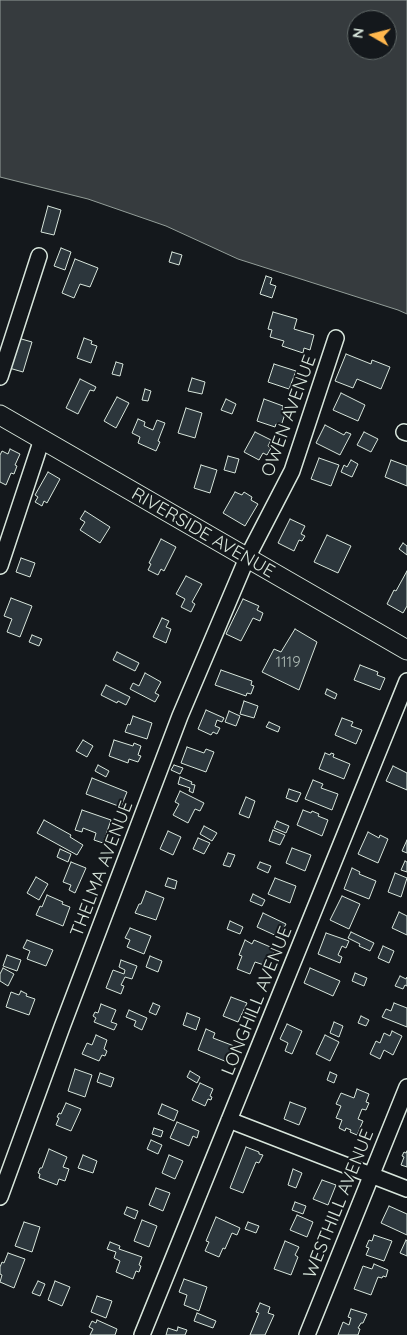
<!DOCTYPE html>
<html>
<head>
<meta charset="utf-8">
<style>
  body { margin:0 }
  #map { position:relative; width:407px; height:1335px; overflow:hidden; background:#14181c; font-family:Quicksand,sans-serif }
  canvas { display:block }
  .north { position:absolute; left:347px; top:10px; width:50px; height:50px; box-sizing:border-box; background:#14181c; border:1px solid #626a69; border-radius:50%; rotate:278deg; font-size:14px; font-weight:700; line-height:20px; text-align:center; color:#d8e6dc }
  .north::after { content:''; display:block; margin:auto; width:18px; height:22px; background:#ffb74d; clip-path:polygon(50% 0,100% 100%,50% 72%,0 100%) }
</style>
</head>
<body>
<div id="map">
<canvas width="407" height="1335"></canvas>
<div class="north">N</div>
</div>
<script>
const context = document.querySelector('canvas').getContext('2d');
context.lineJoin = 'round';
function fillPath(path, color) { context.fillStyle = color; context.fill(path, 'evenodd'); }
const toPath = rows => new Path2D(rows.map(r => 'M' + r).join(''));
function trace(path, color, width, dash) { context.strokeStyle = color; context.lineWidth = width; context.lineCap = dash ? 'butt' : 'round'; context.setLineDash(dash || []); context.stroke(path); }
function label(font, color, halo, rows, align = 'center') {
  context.font = font + ' Quicksand,sans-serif'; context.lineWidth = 4; context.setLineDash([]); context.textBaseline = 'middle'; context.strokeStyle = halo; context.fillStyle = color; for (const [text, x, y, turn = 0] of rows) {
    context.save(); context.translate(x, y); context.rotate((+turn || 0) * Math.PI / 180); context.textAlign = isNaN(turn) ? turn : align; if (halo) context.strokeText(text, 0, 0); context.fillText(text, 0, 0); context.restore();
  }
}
const water = toPath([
  [0,0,407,0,407,314,398,310,238,259,166,226,88,199,0,177,0,0],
  [357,20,387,20,387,50,357,50,357,20]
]);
const building = toPath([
  [48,206,61,210,54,235,41,232,48,206],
  [61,248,71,252,65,270,54,266,61,248],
  [172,252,182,255,179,265,169,262,172,252],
  [75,259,98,268,90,287,80,284,74,298,62,293,75,259],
  [266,276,272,278,270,284,276,286,272,298,260,294,266,276],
  [273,312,297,319,294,329,314,335,310,350,304,348,303,353,282,346,284,341,270,337,272,330,268,329,273,312],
  [18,338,32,342,23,372,9,368,18,338],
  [84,338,92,341,91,344,97,346,91,363,77,358,84,338],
  [346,354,371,364,372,360,390,367,381,389,357,379,353,388,335,381,346,354],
  [116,362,123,364,120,376,112,374,116,362],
  [274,364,296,371,289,389,268,382,274,364],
  [192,378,205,382,202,394,188,391,192,378],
  [80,379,96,387,94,391,90,390,78,414,66,408,80,379],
  [145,389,151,391,148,401,142,400,145,389],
  [341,393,365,405,358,421,333,410,341,393],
  [117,397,129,403,116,428,104,421,117,397],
  [226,399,236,404,232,414,221,410,226,399],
  [264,399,283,406,282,410,286,411,281,426,276,424,275,427,257,421,264,399],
  [186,408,202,413,195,438,178,433,186,408],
  [138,419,145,422,144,426,153,430,157,420,165,423,158,441,160,442,156,451,138,443,140,437,132,433,138,419],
  [325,425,344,435,346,432,351,434,340,455,316,443,325,425],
  [255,432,271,440,268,446,271,448,267,455,263,453,259,460,244,452,255,432],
  [364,432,378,439,371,452,357,445,364,432],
  [10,449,20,454,15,465,17,466,14,474,11,473,6,485,0,482,0,455,2,451,8,454,10,449],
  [228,456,239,459,235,473,224,470,228,456],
  [319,458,339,465,331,486,311,479,319,458],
  [351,460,358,464,352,477,341,472,344,465,347,467,351,460],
  [391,460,407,466,407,486,385,477,391,460],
  [201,465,217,470,210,493,194,488,201,465],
  [48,472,60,479,47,503,44,501,42,506,35,502,38,497,35,495,48,472],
  [235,492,242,495,244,492,252,497,251,500,258,504,245,526,223,513,235,492],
  [85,511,110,527,100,543,80,530,85,522,80,519,85,511],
  [290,519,305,526,301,534,305,536,302,541,299,540,294,551,278,543,290,519],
  [327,535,351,546,338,573,314,562,327,535],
  [161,539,176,547,164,571,161,569,158,575,148,570,151,564,149,563,161,539],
  [403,543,407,546,407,555,399,549,403,543],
  [21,558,35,563,30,577,16,572,21,558],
  [407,571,407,606,403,613,387,604,394,590,396,591,407,571],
  [186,576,202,584,192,602,195,604,191,612,181,607,185,599,176,594,186,576],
  [11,598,32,606,20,637,7,632,12,619,4,616,11,598],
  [243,599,259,606,257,610,263,613,260,621,253,618,241,641,226,634,243,599],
  [162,618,169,621,166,627,171,629,166,643,153,637,162,618],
  [295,629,317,642,299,690,262,672,274,649,281,652,295,629],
  [32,635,42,639,39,646,29,642,32,635],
  [117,652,139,663,135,671,113,660,117,652],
  [360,665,378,672,377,675,385,678,380,690,354,680,360,665],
  [221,670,252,681,251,685,254,686,251,694,247,693,246,696,215,685,221,670],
  [145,673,161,682,155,693,159,695,155,702,130,689,133,683,139,686,145,673],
  [106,685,130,697,126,705,118,701,117,703,101,695,106,685],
  [327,689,337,694,335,699,325,694,327,689],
  [244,701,258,706,254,718,240,714,244,701],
  [206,710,224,718,222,722,217,720,215,726,220,728,217,734,213,732,211,735,198,729,206,710],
  [229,711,240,716,236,726,225,722,229,711],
  [133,716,152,723,147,739,125,732,128,724,130,725,133,716],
  [342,718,353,722,351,726,362,730,356,744,335,735,342,718],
  [269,722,280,727,278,732,266,727,269,722],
  [83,740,93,746,87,757,76,751,83,740],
  [114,740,133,746,134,743,141,746,138,755,141,756,138,762,129,759,128,763,109,756,114,740],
  [187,747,204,753,206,749,214,752,206,772,181,763,187,747],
  [325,753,330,755,331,753,334,754,333,757,350,764,344,779,319,769,325,753],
  [98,765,109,771,106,777,95,771,98,765],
  [174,765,183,768,180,774,171,770,174,765],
  [393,766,407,773,407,790,386,781,393,766],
  [180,777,192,782,191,784,195,785,193,793,189,791,190,788,178,784,180,777],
  [92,778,127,792,121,807,86,794,92,778],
  [313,780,323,784,321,788,338,794,332,810,305,799,313,780],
  [289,789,301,793,297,802,286,798,289,789],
  [180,791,204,803,200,811,195,809,188,823,173,815,179,804,175,802,180,791],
  [246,797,255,801,249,818,239,814,246,797],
  [82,810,111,820,103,843,94,840,96,833,83,828,82,832,75,830,82,810],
  [303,810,311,813,312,811,319,814,318,816,328,820,322,836,297,825,303,810],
  [44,820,71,835,70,837,83,845,77,855,37,833,44,820],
  [277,821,289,826,286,833,274,828,277,821],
  [204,826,217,833,212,841,200,834,204,826],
  [273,830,285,835,280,845,269,841,273,830],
  [168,831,181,837,173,855,160,849,168,831],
  [368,832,379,838,380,835,388,839,378,863,358,854,368,832],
  [198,838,210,843,204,854,193,849,198,838],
  [407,840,407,853,402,851,407,840],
  [292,848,311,855,305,871,286,863,292,848],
  [60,849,71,854,68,862,57,857,60,849],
  [228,853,235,855,230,867,223,865,228,853],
  [405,861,407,862,407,872,401,870,405,861],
  [71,862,86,868,75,893,69,890,71,885,63,882,71,862],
  [260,862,271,866,268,873,257,868,260,862],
  [352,868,360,872,359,874,376,881,369,899,344,889,352,868],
  [395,873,407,878,401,897,388,892,395,873],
  [36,877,48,884,39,900,27,893,36,877],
  [168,878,177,881,175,889,165,886,168,878],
  [275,878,296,886,290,903,268,894,275,878],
  [146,891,164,898,156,920,135,913,139,904,141,904,146,891],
  [253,894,265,900,262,906,250,901,253,894],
  [47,895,63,902,62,904,70,907,63,926,36,915,40,906,42,907,47,895],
  [342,896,360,904,349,929,330,920,342,896],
  [399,912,407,916,407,935,392,928,399,912],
  [263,913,286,924,279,937,257,927,263,913],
  [230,921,243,927,240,934,227,929,230,921],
  [130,928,151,936,144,954,127,947,130,940,125,938,130,928],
  [351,932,374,943,370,951,359,946,360,944,348,938,351,932],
  [326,933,349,941,346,948,342,946,338,955,342,957,340,963,318,954,326,933],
  [27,940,53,950,46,966,27,959,30,951,23,948,27,940],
  [245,940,252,944,254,940,275,949,271,958,267,957,264,965,255,962,250,974,237,969,242,956,239,955,245,940],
  [383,946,394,951,389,963,378,958,383,946],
  [7,955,21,960,17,971,3,966,7,955],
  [150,956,162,961,158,972,146,967,150,956],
  [121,960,137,966,132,979,125,977,121,985,124,986,121,994,106,988,113,970,124,974,125,970,119,967,121,960],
  [3,968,14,974,8,986,0,981,0,974,3,968],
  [310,968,340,981,333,996,304,983,310,968],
  [355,973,367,978,364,986,352,981,355,973],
  [400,976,406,979,407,977,407,986,405,985,403,989,395,986,400,976],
  [21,991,27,994,26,996,35,999,29,1015,6,1007,11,992,19,995,21,991],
  [231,997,247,1003,238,1022,223,1016,231,997],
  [153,1003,160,1006,156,1015,149,1012,153,1003],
  [394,1003,407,1008,407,1027,382,1017,386,1009,391,1011,394,1003],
  [101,1004,116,1010,111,1022,117,1024,114,1030,94,1022,96,1018,93,1016,95,1012,98,1013,101,1004],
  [129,1010,147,1018,142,1030,134,1026,136,1021,126,1017,129,1010],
  [187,1013,200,1018,196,1030,183,1025,187,1013],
  [361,1016,369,1020,366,1026,358,1023,361,1016],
  [334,1022,343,1026,339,1037,330,1033,334,1022],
  [287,1024,302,1031,292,1054,285,1051,288,1043,280,1039,287,1024],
  [206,1029,215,1033,213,1038,234,1046,227,1062,198,1050,206,1029],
  [392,1031,402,1036,393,1055,384,1050,380,1059,370,1054,376,1041,380,1043,384,1033,390,1036,392,1031],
  [96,1035,107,1040,104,1049,107,1051,105,1056,102,1055,99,1061,82,1054,87,1043,92,1045,96,1035],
  [325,1035,339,1042,330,1061,316,1054,325,1035],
  [75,1069,92,1075,85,1097,68,1091,75,1069],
  [190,1071,200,1077,197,1083,187,1077,190,1071],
  [330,1072,337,1075,334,1083,327,1080,330,1072],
  [100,1073,114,1078,111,1087,97,1082,100,1073],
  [200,1083,213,1089,210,1096,212,1097,211,1100,208,1099,205,1106,192,1100,200,1083],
  [357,1089,369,1094,366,1102,369,1103,366,1110,362,1109,358,1119,363,1121,357,1135,350,1132,351,1130,346,1128,345,1131,339,1128,342,1120,336,1118,341,1106,336,1104,341,1093,354,1098,357,1089],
  [290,1102,306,1108,299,1125,284,1119,290,1102],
  [66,1103,81,1109,71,1131,56,1125,59,1118,57,1117,59,1113,61,1114,66,1103],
  [162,1104,178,1111,174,1121,158,1114,162,1104],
  [177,1122,199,1131,197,1138,193,1136,189,1146,170,1138,177,1122],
  [154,1128,163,1131,161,1137,152,1134,154,1128],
  [151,1140,162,1145,158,1154,147,1149,151,1140],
  [246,1147,259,1152,259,1154,263,1155,259,1163,256,1162,243,1193,230,1188,246,1147],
  [49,1149,67,1157,63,1167,69,1169,65,1181,59,1179,57,1185,39,1178,40,1174,38,1173,40,1168,42,1168,49,1149],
  [407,1151,407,1167,401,1165,404,1157,402,1156,404,1152,406,1153,407,1151],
  [83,1155,97,1161,93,1173,78,1168,83,1155],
  [169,1155,183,1161,175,1179,162,1173,169,1155],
  [293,1169,302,1173,296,1188,288,1185,293,1169],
  [322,1180,336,1185,328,1205,313,1199,322,1180],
  [156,1188,170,1193,163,1211,149,1205,156,1188],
  [295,1202,306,1206,303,1214,292,1210,295,1202],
  [389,1206,407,1214,407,1235,381,1223,389,1206],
  [127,1207,138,1211,135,1219,124,1214,127,1207],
  [297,1215,313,1222,307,1237,290,1230,297,1215],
  [216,1217,240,1228,237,1235,232,1233,225,1249,223,1248,219,1257,205,1251,209,1242,206,1241,216,1217],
  [142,1220,157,1226,149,1247,134,1241,142,1220],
  [24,1222,40,1227,32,1252,15,1246,24,1222],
  [248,1222,259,1226,256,1233,245,1229,248,1222],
  [374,1235,392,1241,384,1261,366,1255,369,1248,366,1247,369,1240,372,1241,374,1235],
  [406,1240,407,1241,407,1256,400,1253,406,1240],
  [285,1241,299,1247,295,1255,298,1257,291,1275,274,1269,285,1241],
  [110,1242,120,1246,119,1249,142,1257,139,1265,141,1266,139,1272,136,1271,133,1279,116,1272,120,1261,114,1258,116,1252,107,1249,110,1242],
  [8,1253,25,1259,14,1288,0,1282,2,1275,0,1274,0,1267,2,1262,4,1263,8,1253],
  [374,1264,388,1270,386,1277,383,1276,382,1278,378,1277,371,1295,354,1289,363,1266,372,1269,374,1264],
  [184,1279,207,1287,199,1311,184,1305,187,1295,179,1292,184,1279],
  [38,1281,45,1284,40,1296,32,1293,38,1281],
  [55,1281,70,1287,62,1306,48,1300,55,1281],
  [97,1296,112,1301,106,1318,91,1312,97,1296],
  [260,1303,270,1307,268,1313,274,1315,265,1335,250,1335,259,1313,256,1312,260,1303],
  [351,1309,367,1314,363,1323,361,1323,358,1328,360,1329,358,1335,338,1335,343,1322,349,1325,351,1318,348,1317,351,1309],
  [197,1313,216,1321,213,1328,194,1321,197,1313],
  [97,1320,117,1329,115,1335,90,1335,93,1329,89,1327,92,1321,96,1323,97,1320],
  [178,1327,187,1330,185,1335,166,1335,168,1328,177,1331,178,1327]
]);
const minor = toPath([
  [0,377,39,256],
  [404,432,407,433],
  [0,566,42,439],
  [229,1120,407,1189],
  [0,1197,62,1027,180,716,247,558,292,471,336,338],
  [142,1335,407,681],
  [307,1335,407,1087]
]);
const major = toPath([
  [0,415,407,650]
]);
const numberNames = [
  ["1119",288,662]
];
const streetNames = [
  ["OWEN AVENUE",289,416,-70],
  ["RIVERSIDE AVENUE",203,533,30],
  ["THELMA AVENUE",102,869,-69],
  ["LONGHILL AVENUE",257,1001,-68],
  ["WESTHILL AVENUE",339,1204,-68]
];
fillPath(water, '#363b3e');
trace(water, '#939e99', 1);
fillPath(building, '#2c363c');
trace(building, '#d8e6dc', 1);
trace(minor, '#d8e6dc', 18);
trace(major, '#d8e6dc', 21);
trace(minor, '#14181c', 15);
trace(major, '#14181c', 19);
label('15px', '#adbab4', null, numberNames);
label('18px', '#d8e6dc', '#14181c', streetNames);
</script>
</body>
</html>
